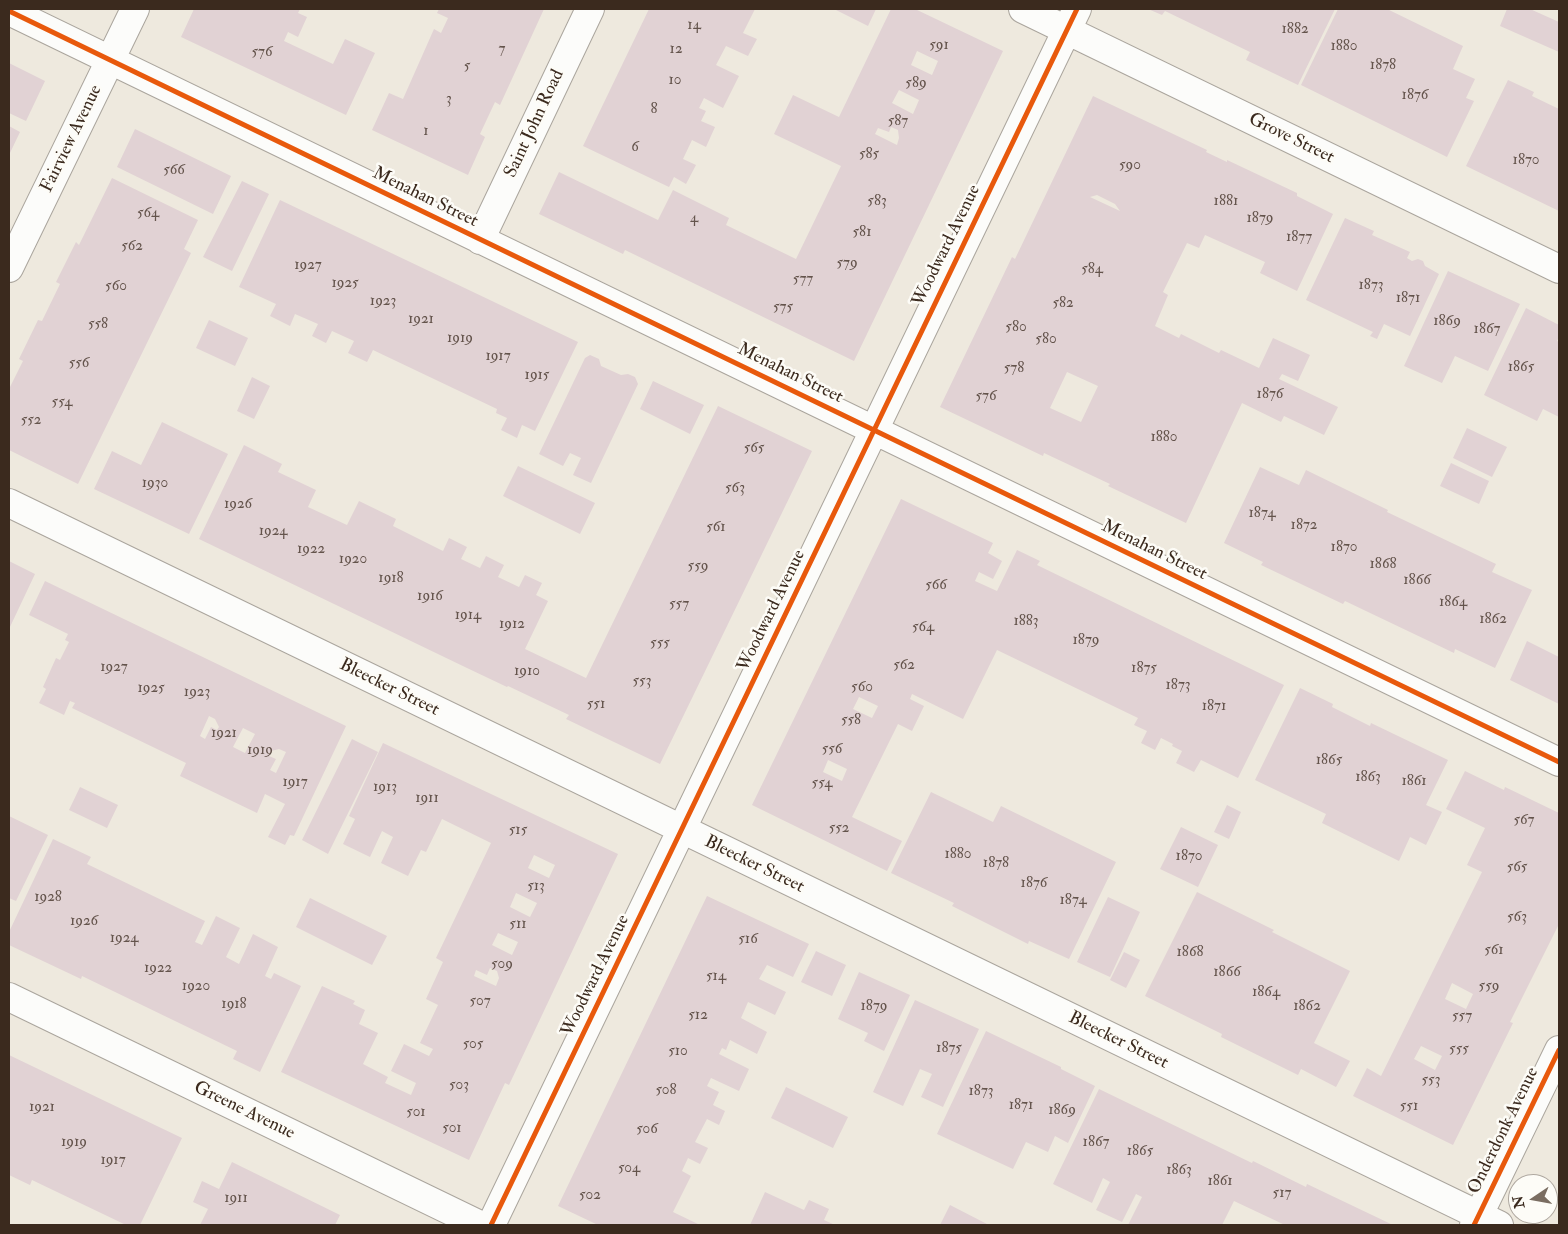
<!DOCTYPE html>
<html>
<head>
<meta charset="utf-8">
<style>
  body { margin:0 }
  #map { position:relative; width:1568px; height:1234px; overflow:hidden; background:#eee9de; font-family:"IM FELL Double Pica",serif }
  canvas { display:block }
  .frame { position:absolute; inset:0; border:10px solid #3b2a1e; pointer-events:none }
  .north { position:absolute; left:1508px; top:1174px; width:50px; height:50px; box-sizing:border-box; background:#fdfcf7; border:1px solid #afa8a0; border-radius:50%; rotate:258deg; font-size:14px; font-weight:700; line-height:20px; text-align:center; color:#3b2a1e }
  .north::after { content:''; display:block; margin:auto; width:18px; height:22px; background:#7a6d61; clip-path:polygon(50% 0,100% 100%,50% 72%,0 100%) }
</style>
</head>
<body>
<div id="map">
<canvas width="1568" height="1234"></canvas>
<div class="frame"></div>
<div class="north">N</div>
</div>
<script>
const context = document.querySelector('canvas').getContext('2d');
context.lineJoin = 'round';
function fillPath(path, color) { context.fillStyle = color; context.fill(path, 'evenodd'); }
const toPath = rows => new Path2D(rows.map(r => 'M' + r).join(''));
function trace(path, color, width, dash) { context.strokeStyle = color; context.lineWidth = width; context.lineCap = dash ? 'butt' : 'round'; context.setLineDash(dash || []); context.stroke(path); }
function label(font, color, halo, rows, align = 'center') {
  context.font = font + ' "IM FELL Double Pica",serif'; context.lineWidth = 5; context.setLineDash([]); context.textBaseline = 'middle'; context.strokeStyle = halo; context.fillStyle = color; for (const [text, x, y, turn = 0] of rows) {
    context.save(); context.translate(x, y); context.rotate((+turn || 0) * Math.PI / 180); context.textAlign = isNaN(turn) ? turn : align; if (halo) context.strokeText(text, 0, 0); context.fillText(text, 0, 0); context.restore();
  }
}
const building = toPath([
  [194,9,300,9,298,13,307,17,298,37,288,32,284,41,333,64,345,39,375,53,346,115,181,37],
  [439,9,544,9,500,105,495,102,480,134,485,137,468,175,372,130,389,93,403,99,434,29,441,33,448,18,437,13],
  [649,9,755,9,743,33,757,39,748,56,726,46,716,65,739,76,723,108,704,98,699,108,706,111,701,121,715,127,706,147,692,140,683,159,696,165,686,184,674,177,669,187,583,146],
  [834,9,876,9,868,26],
  [891,9,915,9,1003,51,854,361,625,250,623,254,539,214,559,172,658,220,673,190,729,218,726,225,796,259,841,166,774,134,793,95,839,117],
  [917,51,938,61,932,75,911,65],
  [899,90,919,100,913,114,892,103],
  [891,127,898,130,899,138,897,145,875,134,878,128,889,132],
  [1148,9,1335,9,1298,85,1246,60,1250,52,1165,11,1162,15],
  [1338,9,1387,9,1463,46,1453,69,1475,79,1466,98,1474,101,1447,157,1301,85],
  [1507,9,1530,9,1559,22,1559,52,1500,26],
  [9,63,45,81,26,121,9,113],
  [1508,80,1534,92,1532,96,1559,109,1559,211,1466,166],
  [1093,96,1207,150,1206,152,1227,162,1227,160,1297,193,1297,196,1333,214,1297,291,1260,273,1265,262,1205,235,1199,248,1187,243,1163,292,1168,295,1155,326,1179,338,1181,334,1219,353,1221,350,1259,368,1273,338,1310,355,1298,381,1282,374,1279,379,1338,407,1324,435,1284,416,1281,422,1242,403,1186,523,1108,486,1110,484,1044,453,1043,456,940,407,1012,257,1015,259],
  [1097,195,1115,204,1120,211,1090,197],
  [1067,372,1098,386,1081,422,1050,408],
  [9,126,20,132,9,155],
  [135,129,231,176,213,214,117,167],
  [112,178,198,220,184,249,191,253,78,484,9,450,9,389,23,361,19,359,38,320,42,321,60,284,56,282,76,242,79,245],
  [242,181,269,194,232,271,203,257],
  [280,200,578,342,535,431,522,425,517,438,501,430,507,418,496,413,497,409,373,350,367,362,348,353,354,341,332,331,326,343,312,336,318,324,295,314,290,326,270,316,276,304,239,287],
  [1345,218,1374,231,1372,235,1410,252,1407,258,1412,261,1418,259,1423,261,1425,266,1439,274,1410,336,1384,324,1377,339,1370,336,1373,332,1306,300],
  [1448,271,1520,304,1488,371,1455,356,1442,383,1404,366],
  [1526,308,1559,325,1559,337,1557,341,1559,342,1559,417,1543,409,1537,421,1484,395],
  [209,320,248,338,235,366,196,348],
  [590,355,599,359,601,366,621,375,628,374,635,377,638,384,591,483,573,475,581,458,570,453,563,466,539,454,585,358],
  [252,377,270,386,254,419,237,411],
  [653,381,704,405,690,434,640,409],
  [718,406,812,451,660,764,566,719,569,715,508,686,507,687,467,668,199,539,244,445,282,464,278,472,316,490,308,507,347,525,359,501,396,519,393,526,443,551,449,538,467,547,461,559,480,568,486,556,504,565,498,577,519,587,525,575,542,583,536,595,548,601,525,649,586,678],
  [162,422,228,454,189,534,94,489,112,451,141,465],
  [1467,428,1507,447,1492,477,1453,458],
  [1451,463,1489,481,1479,504,1440,486],
  [518,466,595,503,580,534,503,496],
  [1260,467,1299,485,1306,470,1388,510,1387,512,1496,564,1492,572,1532,590,1495,668,1455,649,1454,653,1345,601,1343,604,1261,565,1263,562,1224,543],
  [901,499,993,543,988,553,1002,561,993,579,979,572,975,581,997,591,1017,550,1040,561,1037,565,1284,685,1238,778,1201,760,1194,772,1176,763,1182,751,1172,746,1173,744,1161,738,1155,750,1141,743,1147,731,1134,725,1138,718,997,650,963,719,912,694,910,699,924,706,912,731,898,724,852,817,902,841,887,871,752,805],
  [859,697,878,706,872,718,853,709],
  [828,760,847,769,842,781,823,772],
  [9,561,35,574,9,629],
  [45,581,346,726,294,836,290,835,285,845,268,837,285,804,265,794,257,813,180,776,186,763,72,708,75,703,70,701,64,715,39,703,46,689,43,687,56,658,60,660,69,642,65,640,68,634,29,615],
  [209,716,215,719,219,727,217,730,211,727,205,739,200,736],
  [243,728,255,734,245,753,233,747],
  [279,749,286,752,276,773,270,770,276,759,269,756,271,751],
  [1527,641,1559,657,1559,704,1510,680],
  [1300,688,1333,704,1332,707,1370,726,1371,723,1448,760,1426,805,1442,812,1426,845,1410,837,1399,861,1322,823,1326,814,1255,780],
  [352,739,378,752,328,854,302,840],
  [383,743,618,854,509,1085,505,1083,469,1160,281,1072,322,986,355,1001,353,1004,365,1010,359,1024,378,1033,363,1064,388,1077,385,1083,411,1095,416,1083,391,1071,404,1044,429,1056,433,1049,420,1043,438,1005,426,999,443,962,436,958,491,843,442,819,426,852,421,850,408,876,381,863,393,837,382,831,370,857,343,844,355,819,349,816],
  [534,855,555,865,549,878,528,868],
  [516,893,537,903,530,917,510,907],
  [498,933,518,942,512,955,492,945],
  [490,968,497,971,499,978,496,986,474,976,476,970,487,975],
  [1465,771,1504,790,1505,787,1559,813,1559,924,1510,1022,1513,1023,1453,1145,1353,1096,1367,1068,1381,1076,1482,872,1467,865,1485,828,1446,809],
  [1452,983,1473,994,1466,1009,1445,999],
  [1421,1046,1442,1056,1435,1070,1414,1059],
  [80,787,118,805,107,828,69,810],
  [931,792,993,822,1001,806,1116,862,1069,959,1029,941,1028,944,952,906,954,903,891,873],
  [1227,805,1241,812,1229,839,1214,832],
  [9,816,48,835,16,901,9,898],
  [1181,827,1218,845,1198,887,1160,869],
  [53,839,91,857,87,864,205,921,195,942,202,945,216,916,240,928,226,957,239,964,253,934,278,947,265,976,271,979,274,973,301,986,260,1072,233,1059,237,1051,82,976,81,979,9,945,9,932],
  [1197,892,1274,930,1272,932,1350,971,1314,1043,1350,1061,1336,1087,1301,1069,1298,1075,1221,1037,1222,1034,1145,996],
  [707,896,809,944,793,977,767,965,759,979,786,992,775,1015,748,1002,741,1018,767,1032,757,1054,730,1040,726,1050,722,1048,719,1054,749,1069,739,1091,711,1078,707,1086,719,1092,713,1105,725,1111,719,1125,707,1119,695,1142,708,1148,700,1164,688,1158,682,1171,691,1176,673,1212,700,1225,598,1225,558,1206],
  [1108,897,1140,912,1110,977,1077,962],
  [310,898,387,936,372,965,296,927],
  [816,951,846,965,832,996,801,982],
  [1124,952,1140,960,1126,988,1110,980],
  [859,972,910,995,884,1051,864,1041,868,1033,838,1019],
  [915,1000,979,1029,943,1107,921,1097,932,1074,920,1069,903,1106,873,1092],
  [986,1031,1061,1067,1061,1069,1095,1086,1068,1143,1055,1136,1048,1152,1026,1142,1013,1169,937,1134],
  [9,1055,182,1138,140,1225,126,1225,32,1180,30,1185,9,1175],
  [786,1087,848,1117,833,1148,771,1118],
  [1099,1089,1252,1163,1253,1161,1306,1187,1307,1184,1393,1225,1285,1225,1234,1201,1222,1225,1128,1225,1142,1197,1136,1194,1122,1222,1096,1210,1110,1182,1103,1178,1092,1203,1053,1184],
  [232,1162,340,1215,335,1225,289,1225,286,1224,285,1225,200,1225,208,1209,193,1202,202,1181,219,1189],
  [765,1192,804,1210,809,1200,829,1209,824,1220,835,1225,750,1225],
  [950,1205,987,1224,987,1225,940,1225]
]);
const street = toPath([
  [1023,9,1559,269],
  [9,11,1559,762],
  [480,240,590,9],
  [9,268,135,9],
  [9,503,1499,1225],
  [9,997,480,1225],
  [491,1225,1077,9],
  [1474,1225,1559,1050]
]);
const cycleway = toPath([
  [9,11,1559,762],
  [491,1225,1077,9],
  [1474,1225,1559,1050]
]);
const numberNames = [
  ["14",694,26],
  ["1882",1295,30],
  ["591",939,46],
  ["1880",1344,47],
  ["7",502,50],
  ["12",676,50],
  ["576",262,53],
  ["1878",1383,66],
  ["5",467,67],
  ["10",675,81],
  ["589",916,84],
  ["1876",1415,96],
  ["3",449,100],
  ["8",654,110],
  ["587",898,122],
  ["1",426,132],
  ["6",635,148],
  ["585",869,155],
  ["1870",1526,161],
  ["590",1130,166],
  ["566",174,171],
  ["583",877,202],
  ["1881",1226,202],
  ["564",148,214],
  ["4",694,219],
  ["1879",1260,219],
  ["581",862,233],
  ["1877",1299,238],
  ["562",132,247],
  ["579",847,264],
  ["1927",308,266],
  ["584",1092,270],
  ["577",803,280],
  ["1925",345,284],
  ["1873",1371,286],
  ["560",116,287],
  ["1871",1408,299],
  ["1923",383,302],
  ["582",1063,304],
  ["575",783,308],
  ["1921",421,320],
  ["1869",1447,322],
  ["558",98,325],
  ["580",1016,328],
  ["1867",1487,330],
  ["1919",460,339],
  ["580",1046,340],
  ["1917",498,357],
  ["556",79,364],
  ["1865",1521,368],
  ["578",1014,369],
  ["1915",537,376],
  ["1876",1270,395],
  ["576",986,397],
  ["554",62,403],
  ["552",31,421],
  ["1880",1164,438],
  ["565",754,449],
  ["1930",155,484],
  ["563",735,489],
  ["1926",238,505],
  ["1874",1262,514],
  ["1872",1304,526],
  ["561",716,528],
  ["1924",273,532],
  ["1870",1344,548],
  ["1922",311,550],
  ["1920",353,560],
  ["1868",1383,565],
  ["559",698,567],
  ["1918",391,579],
  ["1866",1417,581],
  ["566",936,586],
  ["1916",430,597],
  ["1864",1453,603],
  ["557",679,605],
  ["1914",468,616],
  ["1862",1493,620],
  ["1883",1026,622],
  ["1912",512,625],
  ["564",923,628],
  ["1879",1086,641],
  ["555",660,644],
  ["562",904,666],
  ["1927",114,668],
  ["1875",1144,669],
  ["1910",527,672],
  ["553",642,682],
  ["1873",1178,686],
  ["560",862,688],
  ["1925",151,689],
  ["1923",197,693],
  ["551",596,705],
  ["1871",1214,707],
  ["558",851,721],
  ["1921",224,734],
  ["556",832,750],
  ["1919",260,751],
  ["1865",1329,761],
  ["1863",1368,778],
  ["1861",1414,782],
  ["1917",295,783],
  ["554",822,784],
  ["1913",385,788],
  ["1911",427,799],
  ["567",1524,821],
  ["552",839,829],
  ["515",518,831],
  ["1880",958,855],
  ["1870",1189,857],
  ["1878",996,864],
  ["565",1517,868],
  ["1876",1034,884],
  ["513",536,887],
  ["1928",48,898],
  ["1874",1073,901],
  ["563",1517,918],
  ["1926",84,922],
  ["511",518,925],
  ["1924",124,939],
  ["516",748,940],
  ["561",1494,951],
  ["1868",1190,953],
  ["509",502,965],
  ["1922",158,969],
  ["1866",1227,973],
  ["514",716,977],
  ["1920",196,987],
  ["559",1489,987],
  ["1864",1266,993],
  ["507",480,1002],
  ["1918",234,1005],
  ["1879",874,1007],
  ["1862",1307,1007],
  ["512",698,1016],
  ["557",1462,1017],
  ["505",473,1045],
  ["1875",949,1049],
  ["555",1459,1050],
  ["510",678,1052],
  ["553",1431,1081],
  ["503",459,1086],
  ["508",666,1091],
  ["1873",981,1092],
  ["1871",1021,1106],
  ["551",1409,1107],
  ["1921",42,1108],
  ["1869",1062,1111],
  ["501",416,1113],
  ["501",452,1129],
  ["506",647,1130],
  ["1919",74,1143],
  ["1867",1096,1143],
  ["1865",1140,1152],
  ["1917",113,1161],
  ["504",629,1169],
  ["1863",1179,1171],
  ["1861",1220,1182],
  ["517",1282,1194],
  ["502",590,1196],
  ["1911",236,1199]
];
const streetNames = [
  ["Saint John Road",535,124,-65],
  ["Fairview Avenue",72,139,-64],
  ["Grove Street",1291,139,26],
  ["Menahan Street",425,198,26],
  ["Woodward Avenue",947,246,-64],
  ["Menahan Street",790,374,26],
  ["Menahan Street",1154,551,26],
  ["Woodward Avenue",772,611,-64],
  ["Bleecker Street",389,688,26],
  ["Bleecker Street",754,865,26],
  ["Woodward Avenue",596,976,-64],
  ["Bleecker Street",1118,1041,26],
  ["Greene Avenue",244,1111,26],
  ["Onderdonk Avenue",1504,1131,-64]
];
fillPath(building, '#e1d2d4');
trace(street, '#aaa59d', 30);
trace(street, '#fcfcfa', 28);
trace(cycleway, '#e8590c', 5);
label('15px', '#64544c', null, numberNames);
label('18px', '#3b2a1e', '#fdfcf7', streetNames);
</script>
</body>
</html>
